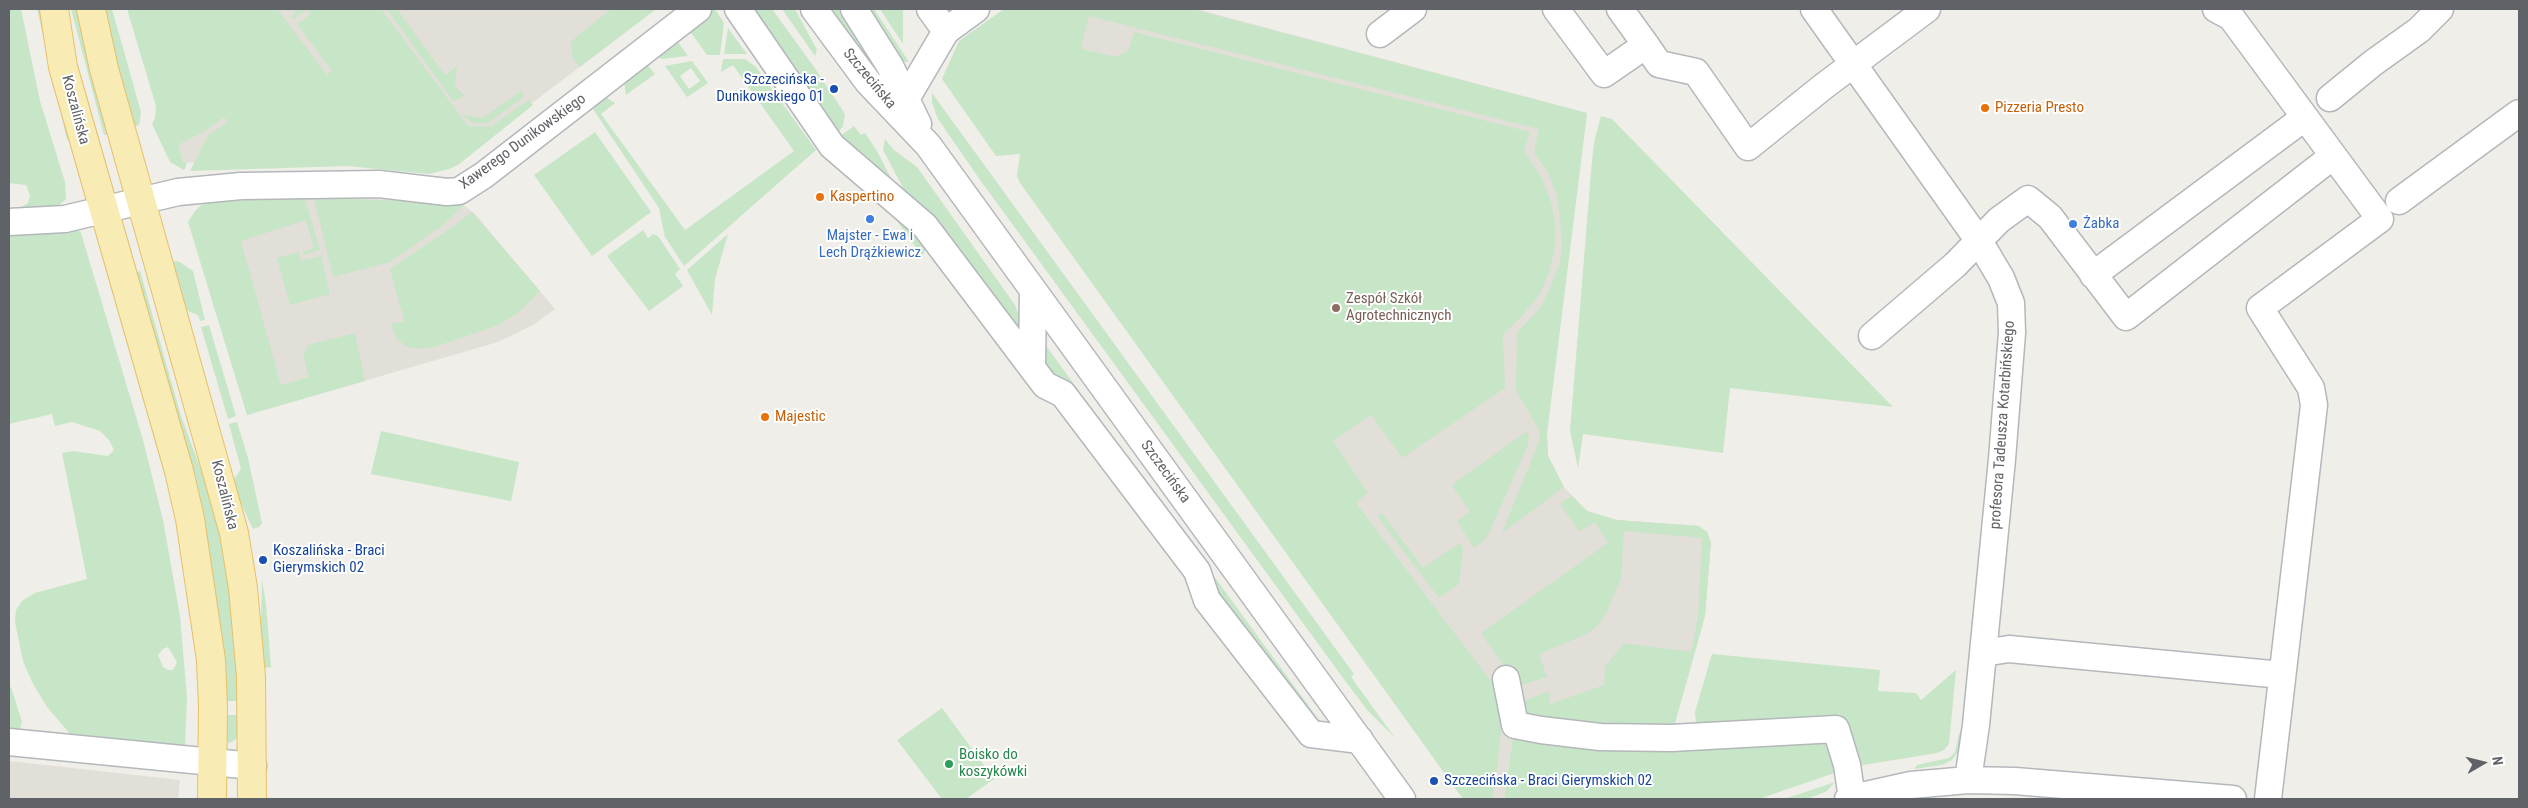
<!DOCTYPE html>
<html>
<head>
<meta charset="utf-8">
<style>
  body { margin:0 }
  #map { position:relative; width:2528px; height:808px; overflow:hidden; background:#f0eee8; font-family:"Roboto Condensed",sans-serif }
  canvas { display:block }
  .frame { position:absolute; inset:0; border:10px solid #5f6266; pointer-events:none }
  .north { position:absolute; left:2458px; top:738px; width:50px; height:50px; -webkit-text-stroke:4px #fff; paint-order:stroke; rotate:82deg; font-size:14px; font-weight:700; line-height:20px; text-align:center; color:#5f6266 }
  .north::after { content:''; display:block; margin:auto; width:18px; height:22px; background:#5f6266; clip-path:polygon(50% 0,100% 100%,50% 72%,0 100%) }
</style>
</head>
<body>
<div id="map">
<canvas width="2528" height="808"></canvas>
<div class="frame"></div>
<div class="north">N</div>
</div>
<script>
const context = document.querySelector('canvas').getContext('2d');
context.lineJoin = 'round';
function fillPath(path, color) { context.fillStyle = color; context.fill(path, 'evenodd'); }
const toPath = rows => new Path2D(rows.map(r => 'M' + r).join(''));
function trace(path, color, width, dash) { context.strokeStyle = color; context.lineWidth = width; context.lineCap = dash ? 'butt' : 'round'; context.setLineDash(dash || []); context.stroke(path); }
function label(font, color, halo, rows, align = 'center') {
  context.font = font + ' "Roboto Condensed",sans-serif'; context.lineWidth = 4; context.setLineDash([]); context.textBaseline = 'middle'; context.strokeStyle = halo; context.fillStyle = color; for (const [text, x, y, turn = 0] of rows) {
    context.save(); context.translate(x, y); context.rotate((+turn || 0) * Math.PI / 180); context.textAlign = isNaN(turn) ? turn : align; if (halo) context.strokeText(text, 0, 0); context.fillText(text, 0, 0); context.restore();
  }
}
const education = toPath([
  [133,9,656,9,490,135,331,156,184,163],
  [1065,9,1196,9,1587,113,1547,433,1548,456,1564,487,1587,511,1617,520,1699,526,1707,532,1711,542,1705,616,1673,730,1513,737,1504,799,1463,799,1017,176,1023,138],
  [316,197,460,202,476,215,555,309,533,325,498,342,247,415,229,212],
  [9,761,180,780,178,799,9,799]
]);
const green = toPath([
  [9,9,21,9,40,101,65,182,66,199,58,206,20,208,28,203,30,195,26,185,9,183],
  [37,9,42,9,71,139,67,140],
  [71,9,80,9,110,134,104,135],
  [103,9,112,9,141,112,139,125,132,127],
  [127,9,277,9,327,75,332,71,297,24,311,14,307,9,293,19,291,17,296,13,293,9,381,9,468,126,490,127,528,100,533,105,458,165,449,169,429,174,347,166,190,171,208,135,228,122,224,117,205,131,178,145,184,163,187,163,184,170,170,162,152,124,155,118,156,106],
  [387,9,397,9,445,75,457,66,455,86,465,96,453,101],
  [611,9,656,9,580,67,572,57,571,43,575,38],
  [712,9,715,9,724,23,720,55,707,55,689,30,690,26],
  [748,9,772,9,814,67,845,114,843,126,838,133],
  [782,9,795,9,817,50,815,56],
  [830,9,839,9,895,96],
  [869,9,874,9,909,62,903,62],
  [880,9,903,9,903,44,882,12],
  [1004,9,1192,9,1587,113,1547,433,1548,456,1564,487,1502,533,1540,439,1539,430,1516,390,1517,333,1540,308,1550,288,1560,262,1562,242,1557,196,1549,174,1534,153,1539,129,1089,16,1081,49,1116,57,1128,51,1134,32,1530,132,1524,151,1541,177,1550,199,1555,222,1555,247,1549,272,1541,292,1522,316,1503,334,1505,388,1402,458,1371,415,1333,441,1368,493,1356,503,1505,700,1493,799,1463,799,1020,183,1017,176,1020,154,996,156,942,79,959,41],
  [728,28,747,54,724,54],
  [677,41,688,56,661,59,658,55],
  [723,59,745,59,756,67,816,150,684,266,665,237,659,208,589,103,604,96,615,103,601,114,685,230,794,151,733,65,721,72],
  [692,61,708,83,687,97,665,66],
  [691,68,700,81,689,89,680,76],
  [646,63,655,74,626,95,624,81],
  [521,91,524,95,522,98,488,123,472,123,463,115,483,118],
  [932,93,1354,674,1351,677,1395,738,1368,711,1346,682,978,177,938,119,932,103],
  [1601,116,1612,119,1893,407,1730,388,1723,453,1583,434,1578,468,1570,431,1591,172,1594,142],
  [854,126,861,135,865,133,877,151,896,188,840,136],
  [595,132,651,212,592,256,534,175],
  [885,139,894,150,917,167,1015,305,1027,340,909,199,883,150],
  [304,196,320,250,303,255,303,252,314,248,306,220,241,241,281,385,309,377,303,355,308,345,355,333,365,381,247,415,188,222,195,211,204,203],
  [314,198,460,202,464,205,443,225,390,262,333,277],
  [472,212,540,291,519,312,499,325,434,347,423,349,407,347,396,338,391,324,404,321,390,269,454,226],
  [892,214,924,237,926,249,922,256],
  [76,228,81,233,143,440,163,520,180,616,187,698,185,746,71,735,47,707,32,682,23,661,15,622,16,610,22,601,35,593,87,579,62,453,73,451,108,456,114,450,109,440,100,431,72,422,55,426,52,414,9,424,9,235],
  [168,647,177,662,173,670,168,670,163,667,158,655,163,649],
  [643,230,648,238,653,234,658,236,680,269,675,274,683,286,649,311,607,256],
  [728,234,715,279,712,315,687,270],
  [299,252,301,261,321,256,330,294,290,305,277,258],
  [178,261,193,271,205,320,200,321,198,315,186,310,172,262],
  [140,271,181,416,217,514,233,600,241,701,224,701,133,273],
  [209,325,236,416,228,419,201,327],
  [1041,339,1324,727,1317,725,1234,612,1228,616,1047,369,1039,340],
  [237,422,248,458,262,523,259,527,253,529,237,495,234,479,241,469,229,424],
  [381,431,519,462,511,501,371,474],
  [1527,431,1529,437,1528,445,1489,533,1484,541,1474,548,1457,521,1470,512,1452,485],
  [1572,496,1587,511,1617,520,1699,526,1707,532,1711,542,1705,616,1673,730,1520,720,1517,704,1549,691,1550,704,1604,685,1605,667,1624,643,1691,652,1698,617,1702,538,1624,531,1621,579,1606,614,1598,625,1587,634,1539,654,1547,677,1514,687,1512,677,1481,633,1608,543,1595,522,1579,532,1560,504],
  [1382,513,1423,568,1460,543,1463,548,1459,584,1439,598,1377,516],
  [262,580,266,604,271,667,265,668,260,660],
  [1712,654,1880,670,1878,691,1916,693,1921,700,1956,670,1949,744,1944,750,1937,753,1857,766,1843,717,1705,728,1696,722,1695,712],
  [9,687,11,687,22,722,19,731,9,732],
  [942,708,994,779,966,799,942,799,897,740],
  [224,715,242,715,236,739,230,743,227,742,225,738],
  [1962,729,1962,746,1952,760,1942,765,1914,769,1917,765,1949,758,1955,752,1959,734],
  [1513,737,1821,741,1826,744,1833,753,1837,772,1759,799,1504,799],
  [1835,782,1827,791,1807,799,1784,799]
]);
const minor = toPath([
  [738,9,832,146,925,226,1045,385,1063,394,1197,571,1207,600,1311,734,1360,740],
  [814,9,868,82,928,145,1402,799],
  [854,9,890,66,918,124],
  [930,9,946,31],
  [1556,9,1604,74,1646,45,1659,64,1696,72,1748,147,1824,86,1927,9],
  [1620,9,1646,45],
  [1814,9,1979,241,2001,278,2011,303,2012,333,2002,459,1976,725,1968,780],
  [2216,9,2231,17,2380,219,2260,308,2311,388,2314,405,2268,799],
  [1380,34,1413,9],
  [2330,98,2373,63,2419,30,2440,9],
  [906,99,946,31,976,9],
  [2399,201,2519,113],
  [9,222,65,219,178,192,241,186,379,184,447,192,459,191,484,175,698,9],
  [2093,275,2304,118],
  [1872,336,1955,265,1999,220,2028,199,2050,217,2126,317,2333,156],
  [1032,366,1033,290],
  [1983,653,2009,649,2282,675],
  [1506,679,1515,725,1541,730,1600,737,1671,738,1836,729,1847,765,1852,798],
  [9,742,253,766],
  [1848,799,1911,785,1968,780,2015,781,2233,799]
]);
const major = toPath([
  [54,9,63,67,179,471,190,519,211,660,213,707,212,799],
  [91,9,104,69,234,533,243,588,251,677,252,799]
]);
const markers = [
  [834,89,5,"#1a4fb4"],
  [1985,108,5,"#e8710a"],
  [820,197,5,"#e8710a"],
  [870,219,5,"#3f7fe0"],
  [2073,224,5,"#3f7fe0"],
  [1336,308,5,"#8d6e63"],
  [765,417,5,"#e8710a"],
  [263,560,5,"#1a4fb4"],
  [949,764,5,"#2e9e5b"],
  [1434,781,5,"#1a4fb4"]
];
const streetNames = [
  ["Szczecińska",869,79,50],
  ["Koszalińska",75,110,75],
  ["Xawerego Dunikowskiego",523,142,-36],
  ["profesora Tadeusza Kotarbińskiego",2003,425,-86],
  ["Szczecińska",1165,472,54],
  ["Koszalińska",224,495,76]
];
const transitNames = [
  ["Szczecińska -",824,80,"right"],
  ["Dunikowskiego 01",824,97,"right"],
  ["Koszalińska - Braci",273,551],
  ["Gierymskich 02",273,568],
  ["Szczecińska - Braci Gierymskich 02",1444,781]
];
const foodNames = [
  ["Pizzeria Presto",1995,108],
  ["Kaspertino",830,197],
  ["Majestic",775,417]
];
const shopNames = [
  ["Żabka",2083,224],
  ["Majster - Ewa i",870,236,"center"],
  ["Lech Drążkiewicz",870,253,"center"]
];
const educationNames = [
  ["Zespół Szkół",1346,299],
  ["Agrotechnicznych",1346,316]
];
const leisureNames = [
  ["Boisko do",959,755],
  ["koszykówki",959,772]
];
fillPath(education, '#e2dfd9');
fillPath(green, '#c7e5c7');
trace(minor, '#b4b7bb', 29);
trace(major, '#e6c06a', 30);
trace(minor, '#fff', 26);
trace(major, '#f8ebb4', 28);
for (const [x, y, r, color] of markers) { const dot = new Path2D(); dot.arc(x, y, r, 0, 2 * Math.PI); context.fillStyle = color; context.fill(dot); trace(dot, '#fff', 2); }
label('15px', '#5f6266', '#fff', streetNames);
label('15px', '#164399', '#fff', transitNames, 'left');
label('15px', '#c56008', '#fff', foodNames, 'left');
label('15px', '#366cbe', '#fff', shopNames, 'left');
label('15px', '#785e54', '#fff', educationNames, 'left');
label('15px', '#27864d', '#fff', leisureNames, 'left');
</script>
</body>
</html>
